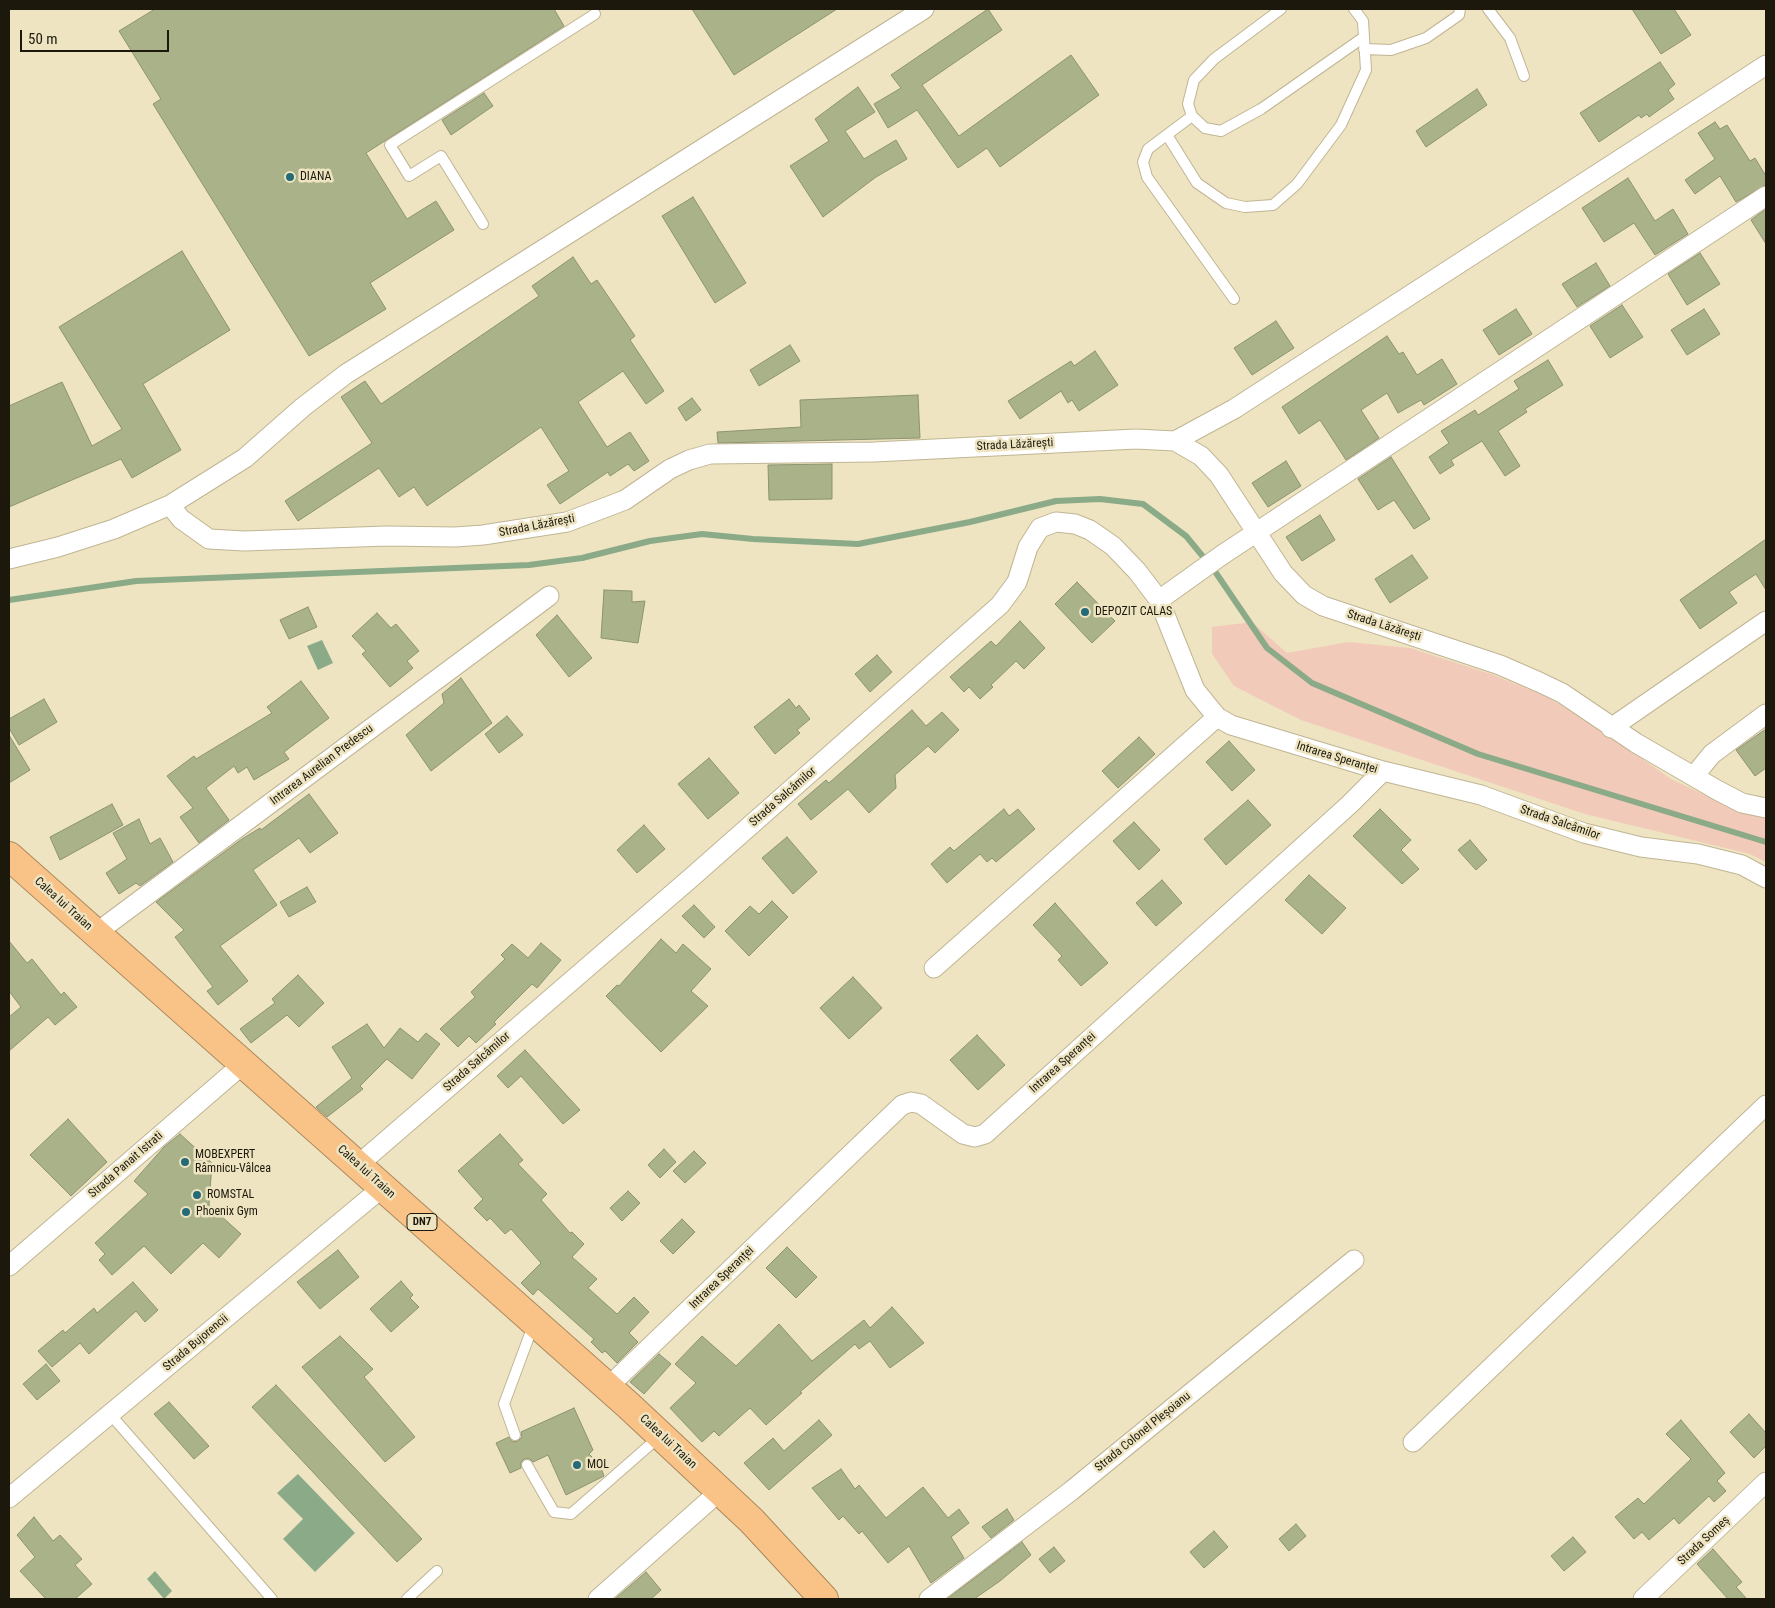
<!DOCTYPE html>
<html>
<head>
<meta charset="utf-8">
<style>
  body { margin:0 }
  #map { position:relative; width:1775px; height:1608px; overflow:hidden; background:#eee4c1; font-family:"Roboto Condensed",sans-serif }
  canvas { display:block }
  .frame { position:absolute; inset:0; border:10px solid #1c190c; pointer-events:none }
  .scale { position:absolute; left:20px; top:30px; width:149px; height:22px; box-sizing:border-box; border:2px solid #1c190c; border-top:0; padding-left:6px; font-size:15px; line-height:18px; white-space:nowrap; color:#1c190c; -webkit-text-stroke:4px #eee4c1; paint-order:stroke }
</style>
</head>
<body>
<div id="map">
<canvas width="1775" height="1608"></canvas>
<div class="frame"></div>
<div class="scale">50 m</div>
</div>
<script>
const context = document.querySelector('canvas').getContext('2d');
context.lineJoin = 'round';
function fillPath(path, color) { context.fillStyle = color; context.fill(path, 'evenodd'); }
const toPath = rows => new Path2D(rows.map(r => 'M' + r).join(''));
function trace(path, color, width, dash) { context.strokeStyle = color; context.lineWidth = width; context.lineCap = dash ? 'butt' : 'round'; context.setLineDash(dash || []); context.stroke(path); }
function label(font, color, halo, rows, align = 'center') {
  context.font = font + ' "Roboto Condensed",sans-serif'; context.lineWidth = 5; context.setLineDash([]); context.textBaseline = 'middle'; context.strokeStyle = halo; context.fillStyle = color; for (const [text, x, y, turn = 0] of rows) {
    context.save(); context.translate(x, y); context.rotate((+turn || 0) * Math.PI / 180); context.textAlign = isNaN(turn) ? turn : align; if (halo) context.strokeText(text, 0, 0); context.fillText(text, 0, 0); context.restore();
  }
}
const green = toPath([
  [1252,622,1287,653,1348,642,1410,648,1491,674,1545,696,1591,723,1671,779,1731,807,1766,817,1766,862,1750,854,1585,814,1301,720,1234,686,1212,654,1212,627]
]);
const water = toPath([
  [322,640,333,663,318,670,307,646],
  [298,1474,355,1533,315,1572,283,1539,303,1519,277,1493],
  [155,1571,172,1591,164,1599,147,1579]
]);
const stream = toPath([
  [9,600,136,581,529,565,582,558,650,541,702,534,753,539,858,544,970,522,1056,501,1100,499,1143,504,1186,536,1214,570,1267,648,1312,683,1478,754,1766,842]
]);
const building = toPath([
  [155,9,554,9,564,26,366,153,407,219,436,201,454,230,370,283,386,309,309,356,153,104,161,99,119,31,155,9],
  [692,9,837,9,734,75,692,9],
  [988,9,1002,30,922,85,959,136,1071,55,1099,95,1000,167,987,148,958,168,917,110,888,128,874,104,901,88,891,75,988,9],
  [1632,9,1674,9,1691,35,1661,54,1632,9],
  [1660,62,1675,84,1668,90,1674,99,1649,117,1647,114,1641,118,1639,115,1599,142,1580,113,1660,62],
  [858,87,875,112,845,131,864,159,896,140,907,159,876,177,823,217,790,166,829,141,815,119,858,87],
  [1477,89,1487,105,1426,147,1416,131,1477,89],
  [484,93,493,106,451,135,442,120,484,93],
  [1715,122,1720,129,1727,125,1750,161,1755,158,1766,176,1766,185,1736,202,1720,176,1695,194,1685,180,1715,159,1698,133,1715,122],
  [1628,178,1655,221,1673,209,1688,234,1655,255,1634,223,1604,242,1582,208,1628,178],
  [693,197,746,283,715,303,662,216,693,197],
  [1766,209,1766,244,1751,220,1766,209],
  [182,251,230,330,143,384,181,450,132,478,121,459,9,507,9,406,62,382,92,446,122,429,59,327,182,251],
  [1700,253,1720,284,1687,305,1668,274,1700,253],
  [573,257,591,284,597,280,635,336,630,340,664,391,646,404,623,371,578,402,607,447,630,432,649,461,634,471,628,464,610,476,608,472,560,504,547,485,569,471,541,427,427,506,414,487,399,497,379,468,298,521,285,501,372,443,341,397,365,381,381,404,539,296,532,286,573,257],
  [1596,263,1610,286,1577,307,1562,284,1596,263],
  [1622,305,1643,337,1610,358,1590,326,1622,305],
  [1516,309,1532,334,1499,355,1483,330,1516,309],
  [1704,309,1720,334,1687,355,1671,330,1704,309],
  [1276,321,1294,348,1252,375,1234,348,1276,321],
  [1387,336,1399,354,1403,352,1417,375,1442,359,1457,384,1424,405,1421,400,1398,413,1387,393,1361,410,1379,438,1346,460,1320,420,1299,434,1282,407,1387,336],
  [790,345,800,361,759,386,750,370,790,345],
  [1095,351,1118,385,1079,411,1072,400,1068,403,1061,391,1020,419,1008,401,1071,361,1074,366,1095,351],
  [1548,360,1563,385,1525,409,1527,412,1498,431,1520,466,1505,476,1482,441,1451,460,1454,465,1440,474,1429,457,1449,443,1441,431,1475,410,1478,415,1519,389,1514,381,1548,360],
  [918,395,920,438,718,443,717,432,801,427,800,400,918,395],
  [692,398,701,410,686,421,678,408,692,398],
  [1391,457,1430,519,1414,529,1394,500,1378,510,1358,479,1391,457],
  [1286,461,1301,486,1268,507,1252,483,1286,461],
  [832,464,832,499,769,500,768,465,832,464],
  [1320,515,1335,540,1302,561,1286,537,1320,515],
  [1766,539,1766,590,1756,574,1729,592,1737,603,1700,629,1680,600,1766,539],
  [1412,555,1428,578,1390,603,1375,579,1412,555],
  [1077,582,1115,621,1092,643,1055,604,1077,582],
  [604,590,632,591,632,602,645,601,638,643,601,638,604,590],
  [308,607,317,627,289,639,280,620,308,607],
  [377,613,391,628,396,624,419,651,407,661,413,668,390,687,362,654,366,651,352,636,377,613],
  [557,615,592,658,569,677,536,635,557,615],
  [1020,621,1045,648,1024,669,1016,661,991,685,993,687,980,699,969,687,964,692,950,677,991,641,996,646,1020,621],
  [877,655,892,672,870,692,855,674,877,655],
  [461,678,492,723,431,771,406,735,444,703,442,694,461,678],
  [301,681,329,718,284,752,289,759,254,780,247,767,238,773,234,766,206,788,229,820,199,843,180,817,193,808,167,776,194,756,196,759,272,713,267,707,301,681],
  [44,699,57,722,19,745,9,728,9,719,44,699],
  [789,699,796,708,799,705,810,719,797,730,800,733,775,754,754,727,789,699],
  [912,710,926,726,942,712,959,730,935,753,928,746,895,775,896,788,869,813,848,789,811,820,798,804,826,780,829,783,912,710],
  [507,716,523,735,499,753,485,734,507,716],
  [1766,729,1766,768,1755,776,1736,750,1766,729],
  [9,735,30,770,9,783,9,735],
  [1139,737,1155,754,1118,788,1102,771,1139,737],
  [1229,741,1255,770,1232,791,1206,762,1229,741],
  [709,758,739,793,708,819,678,784,709,758],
  [309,794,338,833,310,853,299,838,253,870,277,905,220,946,248,981,218,1005,207,991,213,987,175,937,184,930,156,902,242,839,260,828,261,830,309,794],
  [1248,800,1271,825,1226,865,1204,839,1248,800],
  [112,804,123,825,60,860,50,837,112,804],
  [1004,809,1009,816,1018,809,1035,829,996,862,992,858,987,862,980,854,947,883,931,864,950,847,954,851,1004,809],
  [1380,809,1411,840,1401,850,1419,869,1402,884,1353,836,1380,809],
  [139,819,150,844,160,838,173,862,140,886,136,883,119,894,106,873,127,859,113,833,139,819],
  [1134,822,1160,850,1139,870,1113,841,1134,822],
  [644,825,665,849,637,873,617,850,644,825],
  [787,837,817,872,793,894,762,858,787,837],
  [1470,840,1487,860,1476,870,1458,850,1470,840],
  [1309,875,1346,908,1322,934,1285,900,1309,875],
  [1162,880,1182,903,1156,926,1136,903,1162,880],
  [307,887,316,902,289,917,280,902,307,887],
  [772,901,788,917,749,956,725,931,750,906,759,914,772,901],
  [1055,903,1108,963,1081,986,1058,960,1062,956,1033,925,1055,903],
  [694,905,715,927,704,938,682,916,694,905],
  [661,939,676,953,683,944,711,969,691,991,708,1006,661,1052,606,996,617,985,619,986,661,939],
  [9,941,27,963,32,959,61,995,64,992,77,1007,55,1025,48,1017,9,1051,9,1017,21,1007,9,991,9,941],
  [541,943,561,960,537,988,532,984,494,1022,496,1024,476,1043,469,1036,458,1047,440,1029,475,997,471,992,505,959,501,955,512,944,528,958,541,943],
  [298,975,324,1003,299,1027,287,1015,251,1043,240,1029,275,1003,272,999,298,975],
  [853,977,882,1008,849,1039,820,1008,853,977],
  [367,1024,384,1048,400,1028,418,1042,426,1033,440,1044,412,1079,387,1059,360,1086,363,1089,327,1117,316,1107,352,1078,332,1047,367,1024],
  [977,1035,1005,1065,978,1090,950,1060,977,1035],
  [525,1050,580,1110,563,1124,521,1076,508,1088,497,1076,525,1050],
  [68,1119,107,1162,71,1196,30,1155,68,1119],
  [180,1134,212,1163,209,1205,241,1234,219,1258,203,1243,171,1274,144,1246,112,1275,99,1260,105,1254,95,1243,148,1194,134,1181,164,1147,180,1134],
  [500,1134,523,1160,518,1164,547,1194,541,1200,570,1233,572,1232,584,1244,572,1257,597,1279,588,1288,617,1314,634,1297,649,1312,629,1333,638,1342,617,1363,605,1351,602,1353,591,1342,594,1339,538,1289,533,1295,521,1283,541,1263,511,1229,505,1234,490,1218,487,1221,474,1208,483,1199,458,1171,500,1134],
  [664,1149,676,1162,660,1178,648,1165,664,1149],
  [694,1151,706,1163,685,1183,673,1171,694,1151],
  [628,1191,640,1203,622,1221,610,1208,628,1191],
  [682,1219,695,1232,673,1254,660,1241,682,1219],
  [787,1247,817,1277,796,1298,766,1268,787,1247],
  [338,1250,359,1277,320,1309,297,1282,338,1250],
  [401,1281,413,1295,410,1298,419,1307,391,1332,370,1309,401,1281],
  [133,1282,158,1310,145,1322,136,1311,89,1354,80,1343,52,1367,38,1351,63,1330,65,1333,94,1308,97,1313,133,1282],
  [892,1307,924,1343,890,1368,870,1341,859,1349,855,1344,800,1392,802,1393,766,1425,750,1408,719,1436,714,1431,702,1442,670,1408,696,1383,675,1364,702,1336,736,1366,779,1324,812,1361,864,1320,870,1328,892,1307],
  [340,1336,373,1369,364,1377,415,1437,385,1462,302,1367,340,1336],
  [659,1354,671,1364,644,1394,630,1382,659,1354],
  [46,1364,60,1381,37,1400,23,1384,46,1364],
  [276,1385,422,1539,397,1562,252,1407,276,1385],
  [169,1402,209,1446,194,1459,154,1414,169,1402],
  [574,1408,593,1450,589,1454,600,1465,604,1476,566,1495,548,1455,533,1462,530,1459,524,1459,521,1462,521,1468,510,1473,496,1443,509,1437,513,1442,518,1441,522,1437,521,1432,574,1408],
  [1749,1414,1766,1433,1766,1446,1754,1458,1730,1432,1749,1414],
  [819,1420,832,1435,769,1490,744,1463,773,1438,784,1451,819,1420],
  [1681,1420,1725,1473,1717,1481,1726,1491,1714,1502,1709,1496,1679,1524,1674,1518,1649,1540,1642,1532,1634,1539,1615,1517,1638,1498,1644,1504,1691,1459,1666,1434,1681,1420],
  [841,1469,855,1489,859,1485,886,1518,923,1487,948,1518,959,1509,969,1523,951,1537,964,1558,931,1583,909,1546,888,1563,862,1531,859,1534,843,1516,839,1520,812,1488,841,1469],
  [1007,1509,1014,1520,991,1538,982,1527,1007,1509],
  [34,1517,53,1541,60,1535,82,1559,75,1565,92,1584,75,1599,46,1599,20,1571,35,1557,17,1535,34,1517],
  [1296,1524,1306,1536,1289,1551,1279,1539,1296,1524],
  [1214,1531,1228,1547,1204,1568,1190,1552,1214,1531],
  [1573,1537,1586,1552,1564,1571,1551,1556,1573,1537],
  [1022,1542,1031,1555,1000,1581,974,1599,947,1599,1022,1542],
  [1054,1547,1065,1561,1050,1573,1039,1559,1054,1547],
  [1713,1549,1742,1582,1736,1587,1747,1599,1728,1599,1697,1564,1713,1549],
  [646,1572,661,1590,651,1599,615,1599,646,1572]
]);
const lane = toPath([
  [1281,9,1214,59,1194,80,1188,104,1192,116,1205,128,1221,131,1261,109,1364,37],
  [1488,9,1510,38,1524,76],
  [1364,49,1391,50,1426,38,1459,15,1460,9],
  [1192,116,1148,149,1143,162,1147,177,1234,299],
  [1167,135,1197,183,1226,203,1245,207,1273,205,1297,184,1341,125,1366,70,1363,21,1354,9],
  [483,224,441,156,409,176,390,145,595,14],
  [110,1414,272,1599],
  [515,1435,504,1404,534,1323],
  [527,1465,554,1512,571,1514,659,1437],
  [407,1599,437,1571]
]);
const street = toPath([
  [1175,441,1234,409,1766,65],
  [170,505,181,519,209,539,244,541,387,536,455,537,483,535,567,522,625,500,670,469,689,460,710,454,874,452,1136,439,1175,441,1201,456,1219,475,1283,573,1304,595,1323,606,1500,665,1539,682,1562,693,1636,743,1717,790,1742,803,1766,808],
  [9,559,58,547,114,529,170,505,245,458,303,407,346,374,924,9],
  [1159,600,1222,555,1766,196],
  [1611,728,1766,621],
  [1694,776,1712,754,1766,714],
  [96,933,549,596],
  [934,968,1217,717],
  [358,1165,692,877,1000,605,1017,582,1028,547,1040,528,1056,522,1075,524,1090,530,1113,546,1137,571,1159,600,1195,690,1217,717,1231,725,1383,771,1481,795,1584,833,1641,847,1698,854,1742,865,1766,878],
  [9,1266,243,1064],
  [608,1387,902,1105,911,1102,921,1104,963,1134,975,1137,985,1134,1350,804,1383,771],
  [1413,1442,1766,1105],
  [9,1498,383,1187],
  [598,1599,721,1490],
  [929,1599,1071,1491,1354,1260],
  [1643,1599,1766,1482]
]);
const highway = toPath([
  [9,856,628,1405,752,1521,824,1599]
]);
const markers = [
  [290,177,5,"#246a79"],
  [1085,612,5,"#246a79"],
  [185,1162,5,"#246a79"],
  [197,1195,5,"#246a79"],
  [186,1212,5,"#246a79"],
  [577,1465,5,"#246a79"]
];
const shields = [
  [422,1222,30]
];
const shieldNames = [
  ["DN7",422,1222]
];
const poiNames = [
  ["DIANA",300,177],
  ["DEPOZIT CALAS",1095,612],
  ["MOBEXPERT",195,1155],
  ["Râmnicu-Vâlcea",195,1169],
  ["ROMSTAL",207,1195],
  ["Phoenix Gym",196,1212],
  ["MOL",587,1465]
];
const streetNames = [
  ["Strada Lăzărești",1015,445,-3],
  ["Strada Lăzărești",537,526,-11],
  ["Strada Lăzărești",1384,626,18],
  ["Intrarea Speranței",1337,758,17],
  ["Intrarea Aurelian Predescu",322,765,-37],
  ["Strada Salcâmilor",783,797,-41],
  ["Strada Salcâmilor",1560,823,19],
  ["Calea lui Traian",63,904,42],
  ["Strada Salcâmilor",477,1062,-41],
  ["Intrarea Speranței",1063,1063,-42],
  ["Strada Panait Istrati",126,1165,-41],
  ["Calea lui Traian",366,1172,42],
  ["Intrarea Speranței",722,1278,-44],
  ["Strada Bujorencii",196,1343,-40],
  ["Strada Colonel Pleșoianu",1143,1432,-39],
  ["Calea lui Traian",668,1442,43],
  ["Strada Someș",1704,1541,-43]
];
fillPath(green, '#f2cab9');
fillPath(water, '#8baa88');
trace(stream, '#8baa88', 6);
fillPath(building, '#a9b289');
trace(building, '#8c9372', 1);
trace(lane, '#c0b594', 12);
trace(street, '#c0b594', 21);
trace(highway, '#ac885d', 30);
trace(lane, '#fff', 10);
trace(street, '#fff', 19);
trace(highway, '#f9c388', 28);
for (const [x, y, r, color] of markers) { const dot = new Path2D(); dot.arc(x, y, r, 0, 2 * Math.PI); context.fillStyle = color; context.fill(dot); trace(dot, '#eee4c1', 2); }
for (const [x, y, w] of shields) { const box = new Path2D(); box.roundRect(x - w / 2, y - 8.5, w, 17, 4); context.fillStyle = '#eee4c1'; context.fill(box); trace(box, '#1c190c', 1); }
label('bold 11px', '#1c190c', null, shieldNames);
label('12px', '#1c190c', '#eee4c1', poiNames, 'left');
label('12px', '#1c190c', '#eee4c1', streetNames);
</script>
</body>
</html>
